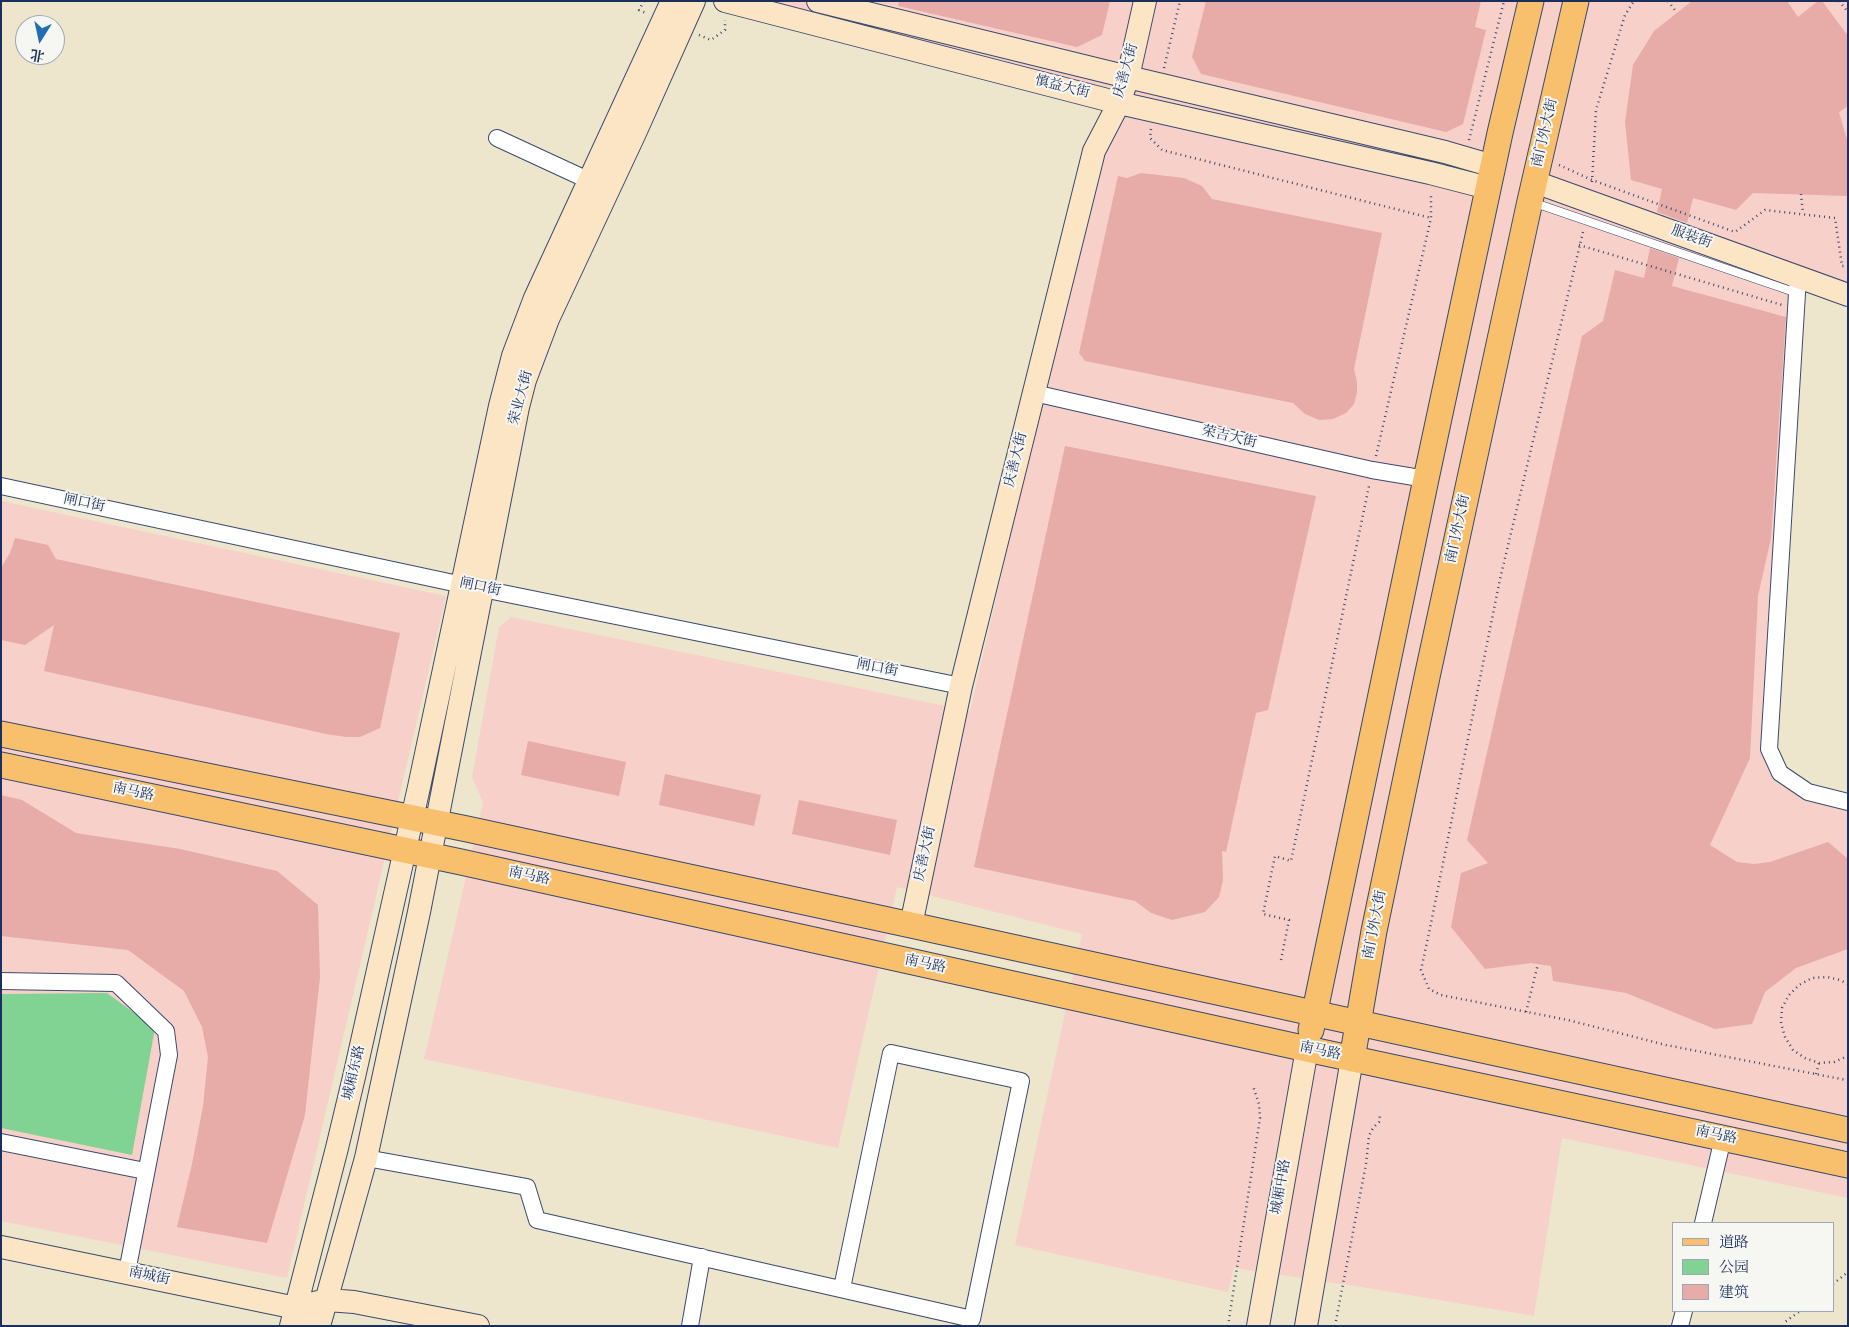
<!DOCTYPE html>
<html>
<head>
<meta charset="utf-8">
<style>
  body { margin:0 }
  #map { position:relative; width:1849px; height:1327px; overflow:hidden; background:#ede6cc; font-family:Vollkorn,"Noto Serif SC",serif }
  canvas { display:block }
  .frame { position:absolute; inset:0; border:2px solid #1b2f5e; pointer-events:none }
  .legend { position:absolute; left:1672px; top:1222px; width:162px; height:90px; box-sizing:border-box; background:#f6f6f2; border:1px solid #9ea6b7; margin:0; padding:6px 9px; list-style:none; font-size:15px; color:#1b2f5e }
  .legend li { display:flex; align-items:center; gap:10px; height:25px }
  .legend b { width:25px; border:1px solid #9ea6b7 }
  .north { position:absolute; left:15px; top:15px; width:50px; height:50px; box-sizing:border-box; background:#f6f6f2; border:1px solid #9ea6b7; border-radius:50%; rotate:190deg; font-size:14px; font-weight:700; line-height:20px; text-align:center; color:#1b2f5e }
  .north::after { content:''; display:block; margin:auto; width:18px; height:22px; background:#1f6fb2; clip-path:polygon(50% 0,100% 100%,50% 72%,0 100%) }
</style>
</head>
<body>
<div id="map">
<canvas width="1849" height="1327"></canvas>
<div class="frame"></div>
<ul class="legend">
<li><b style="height:6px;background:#f8bf6c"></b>道路</li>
<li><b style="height:14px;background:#81d394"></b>公园</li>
<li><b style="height:14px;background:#e7aba8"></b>建筑</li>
</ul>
<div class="north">北</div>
</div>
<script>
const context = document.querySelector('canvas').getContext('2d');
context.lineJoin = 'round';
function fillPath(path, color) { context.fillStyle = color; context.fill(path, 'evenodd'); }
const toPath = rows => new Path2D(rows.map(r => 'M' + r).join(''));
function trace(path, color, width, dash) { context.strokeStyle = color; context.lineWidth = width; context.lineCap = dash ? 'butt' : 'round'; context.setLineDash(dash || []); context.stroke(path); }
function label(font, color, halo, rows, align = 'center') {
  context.font = font + ' Vollkorn,"Noto Serif SC",serif'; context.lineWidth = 4; context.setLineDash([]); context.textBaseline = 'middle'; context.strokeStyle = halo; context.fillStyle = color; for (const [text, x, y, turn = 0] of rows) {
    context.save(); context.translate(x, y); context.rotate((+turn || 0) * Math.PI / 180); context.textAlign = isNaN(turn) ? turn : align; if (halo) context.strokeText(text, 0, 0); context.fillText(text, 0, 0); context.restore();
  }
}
const built = toPath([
  [759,1,1848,1,1848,304,1801,290,1771,751,1808,788,1848,799,1848,1198,1562,1138,1534,1316,1355,1286,1234,1268,1228,1292,1015,1245,1082,934,897,887,838,1148,424,1059,483,803,472,777,499,627,511,617,970,711,1114,90],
  [1,501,446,596,287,1278,1,1221]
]);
const green = toPath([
  [107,993,155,1028,132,1155,1,1128,1,994]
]);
const building = toPath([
  [899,1,1110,1,1102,35,1077,47,898,6],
  [1206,1,1481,1,1475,27,1486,30,1463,124,1446,132,1201,74,1192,57],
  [1692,1,1787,1,1798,17,1818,1,1822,1,1848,36,1848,106,1839,112,1848,143,1848,196,1753,193,1736,210,1693,198,1687,223,1657,212,1662,189,1631,180,1625,122,1633,65,1654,31],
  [1141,173,1184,178,1202,186,1212,199,1382,233,1354,369,1357,382,1357,393,1354,404,1346,413,1333,419,1319,420,1305,414,1293,403,1085,361,1079,353,1118,176,1127,178],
  [1650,248,1679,258,1672,286,1786,317,1771,538,1758,596,1750,758,1710,845,1737,862,1754,864,1770,862,1828,842,1848,859,1848,949,1796,968,1765,992,1752,1024,1715,1029,1626,993,1553,981,1551,966,1531,963,1485,969,1451,927,1461,873,1488,863,1467,840,1582,336,1603,321,1615,270,1644,278],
  [1065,446,1316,496,1268,710,1256,713,1226,852,1222,851,1223,880,1219,897,1205,912,1172,920,1151,913,1135,901,974,867],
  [15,538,48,545,56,559,400,633,380,728,360,737,346,737,326,734,44,671,54,625,25,645,1,640,1,568,10,553],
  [528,741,626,762,619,796,521,775],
  [665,774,761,795,754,826,659,805],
  [1,795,22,800,76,833,180,849,277,871,318,905,320,977,305,1115,267,1243,177,1227,192,1164,203,1106,208,1057,202,1027,184,991,128,950,1,936],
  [799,800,897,820,890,855,792,834]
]);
const path = toPath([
  [644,1,639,10,646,13],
  [1668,1,1677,13],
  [1839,1,1848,12],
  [699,35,711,40,725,30,725,20],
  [1164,68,1180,1],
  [1151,129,1150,138,1162,150,1431,218],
  [1469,140,1504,1],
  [1559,165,1592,180,1735,232,1765,210,1835,218,1842,266,1848,266],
  [1592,182,1596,110,1625,15,1634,1],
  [1801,194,1803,214],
  [1583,232,1500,579,1429,933,1421,970,1429,989,1441,995,1568,1020,1666,1045,1846,1080],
  [1579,245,1782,305],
  [1376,456,1431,218,1431,193],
  [1281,960,1289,920,1263,914,1275,856,1291,861,1369,486],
  [1848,984,1840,980,1827,977,1812,978,1799,985,1789,995,1782,1008,1781,1023,1785,1037,1793,1050,1805,1058,1819,1063,1834,1062,1848,1056],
  [1526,1012,1538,964],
  [1816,1074,1819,1063],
  [1833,1284,1848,1272],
  [1228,1326,1260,1118,1259,1104,1253,1086],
  [1335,1326,1366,1164,1369,1136,1373,1128,1379,1122,1380,1115],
  [1785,1326,1785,1322,1800,1311]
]);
const lane = toPath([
  [1532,202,1797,293]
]);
const street = toPath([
  [497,138,590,181],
  [1798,277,1769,749,1780,773,1808,792,1848,802],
  [1034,393,1372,470,1426,479],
  [1,486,463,585,961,686],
  [1,981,116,983,166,1031,169,1055,127,1272],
  [1,1142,145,1171],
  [366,1158,527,1187,537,1220,972,1319,1021,1081,891,1053,842,1288],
  [1703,1223,1723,1138],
  [690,1326,702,1257],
  [1680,1326,1684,1311]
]);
const secondary = toPath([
  [725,1,1119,103,1430,173,1488,188],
  [818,1,1128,77,1445,152,1493,166],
  [1535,182,1848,295],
  [911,925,961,686,1094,151,1119,103,1128,77,1145,1],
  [1,1247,296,1308,309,1316],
  [314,1303,327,1300,354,1302,478,1326],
  [291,1326,337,1148,354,1077,419,787,500,406,513,356,535,298,672,1],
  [319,1326,366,1158,419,912,518,407,525,380,548,319,635,133,694,1],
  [1258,1326,1307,1049],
  [1306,1326,1352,1059]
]);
const primary = toPath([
  [1,734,467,829,911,925,1848,1130],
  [1,765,461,862,1307,1049,1848,1165],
  [1311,1030,1426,479,1500,133,1531,1],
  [1352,1059,1374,931,1427,677,1530,201,1576,1]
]);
const streetNames = [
  ["庆善大街",1127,71,-74],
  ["慎益大街",1062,88,14],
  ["南门外大街",1546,133,-77],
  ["服装街",1691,238,20],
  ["荣业大街",522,398,-75],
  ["荣吉大街",1229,438,13],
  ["庆善大街",1017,460,-76],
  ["闸口街",84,504,12],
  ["南门外大街",1459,529,-78],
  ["闸口街",480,588,12],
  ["闸口街",877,669,11],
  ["南马路",133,793,12],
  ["庆善大街",926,854,-78],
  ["南马路",529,877,12],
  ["南门外大街",1376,925,-79],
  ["南马路",925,965,12],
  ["南马路",1320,1052,12],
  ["城厢东路",355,1073,-77],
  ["南马路",1716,1136,12],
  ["城厢中路",1282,1187,-80],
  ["南城街",149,1277,12]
];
fillPath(built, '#f7d0ca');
fillPath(green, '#81d394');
fillPath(building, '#e7aba8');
trace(lane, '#3a4a6e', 9);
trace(street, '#3a4a6e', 18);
trace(secondary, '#3a4a6e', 24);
trace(primary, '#3a4a6e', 27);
trace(path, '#3a4a6e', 2.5, [1, 4]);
trace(lane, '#fff', 8);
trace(street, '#fff', 16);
trace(secondary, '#fce5c4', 22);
trace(primary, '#f8bf6c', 25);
label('14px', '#1b2f5e', '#f6f6f2', streetNames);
</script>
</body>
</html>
